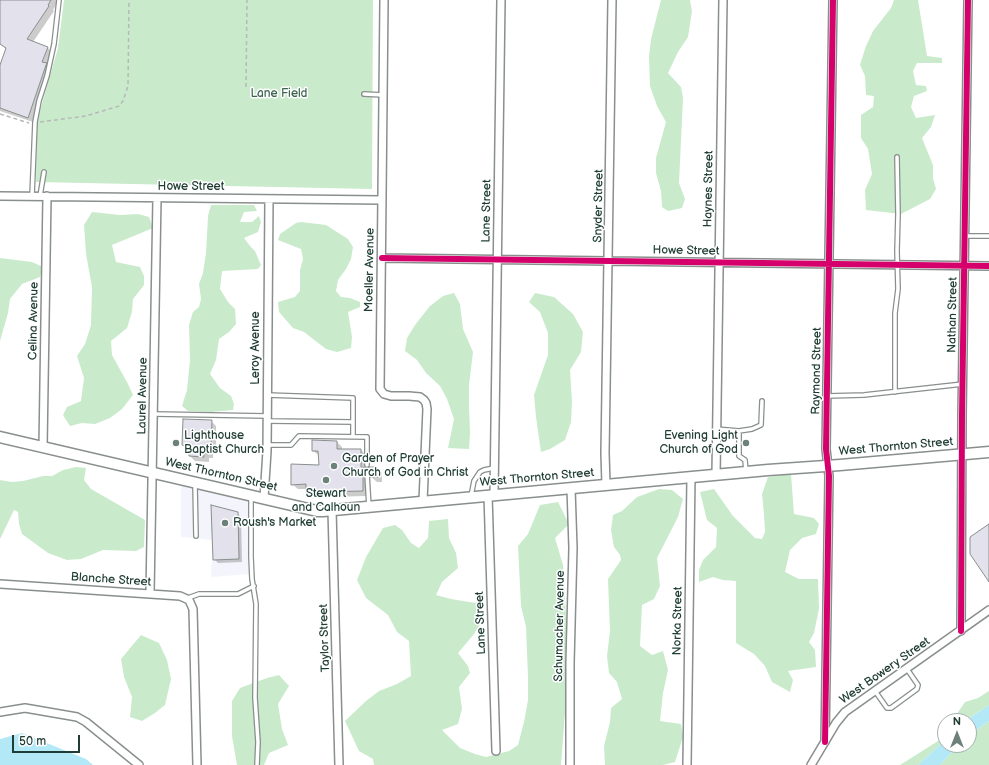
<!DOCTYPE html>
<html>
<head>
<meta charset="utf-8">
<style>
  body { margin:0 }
  #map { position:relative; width:989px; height:765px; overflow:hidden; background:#fff; font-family:"Balsamiq Sans",sans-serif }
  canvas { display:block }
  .north { position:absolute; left:937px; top:713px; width:40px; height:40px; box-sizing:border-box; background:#fff; border:1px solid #a5b1ae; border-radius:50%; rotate:0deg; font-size:11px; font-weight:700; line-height:16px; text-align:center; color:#1f3d34 }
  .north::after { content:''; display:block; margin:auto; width:14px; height:18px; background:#6d817b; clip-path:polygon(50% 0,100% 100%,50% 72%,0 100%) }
  .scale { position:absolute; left:12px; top:735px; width:68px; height:18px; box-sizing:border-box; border:2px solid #1f3d34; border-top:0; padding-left:5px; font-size:12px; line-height:14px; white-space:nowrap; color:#1f3d34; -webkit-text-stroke:3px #fff; paint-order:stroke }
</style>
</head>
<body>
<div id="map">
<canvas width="989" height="765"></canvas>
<div class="north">N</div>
<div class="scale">50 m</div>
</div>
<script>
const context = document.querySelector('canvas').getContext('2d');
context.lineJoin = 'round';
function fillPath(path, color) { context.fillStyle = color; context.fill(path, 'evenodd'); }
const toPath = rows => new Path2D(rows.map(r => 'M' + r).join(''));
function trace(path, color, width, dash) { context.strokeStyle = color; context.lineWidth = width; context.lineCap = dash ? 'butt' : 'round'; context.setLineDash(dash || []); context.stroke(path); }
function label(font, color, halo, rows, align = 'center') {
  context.font = font + ' "Balsamiq Sans",sans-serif'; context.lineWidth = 3; context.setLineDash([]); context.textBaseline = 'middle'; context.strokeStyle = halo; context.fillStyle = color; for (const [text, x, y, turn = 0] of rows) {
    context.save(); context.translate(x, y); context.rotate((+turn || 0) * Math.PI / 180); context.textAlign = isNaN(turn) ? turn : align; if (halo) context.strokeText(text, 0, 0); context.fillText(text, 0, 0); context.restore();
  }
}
const built = toPath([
  [181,483,250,497,250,574,211,577,213,540,181,537]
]);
const green = toPath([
  [64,0,373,0,372,189,36,182,37,121,58,48],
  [661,0,690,0,692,11,688,37,678,52,668,73,681,87,683,98,679,183,685,199,682,208,668,211,662,207,661,191,656,173,656,158,666,122,657,106,650,86,649,57,651,39],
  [894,0,918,0,927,56,942,58,942,63,917,63,913,71,916,85,926,86,927,91,914,96,911,107,916,118,935,115,931,127,922,138,933,165,933,178,936,189,930,199,901,214,866,210,865,190,872,174,868,149,861,138,861,115,873,107,874,96,866,95,865,76,860,65,866,46,873,31,891,8],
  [211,205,254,205,257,211,244,212,240,222,252,222,259,216,261,222,258,232,244,238,250,246,255,251,261,265,258,269,222,271,220,289,228,302,235,309,236,324,229,332,219,339,216,360,210,374,220,388,231,396,234,404,233,410,210,412,188,411,182,406,187,390,190,360,189,325,193,312,199,307,201,299,199,284,203,273,206,253,208,216],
  [92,212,120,215,138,214,149,217,153,228,112,245,116,262,140,267,144,276,144,285,133,299,132,312,127,328,111,341,112,355,128,384,133,395,122,409,110,418,95,424,82,423,70,426,63,415,67,407,81,401,84,378,77,356,85,344,91,325,92,287,86,254,84,225],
  [301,222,326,225,348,239,353,247,351,259,346,269,338,280,336,291,341,297,350,298,360,302,360,307,348,312,352,337,351,348,337,352,326,349,304,332,293,328,279,312,278,302,295,297,300,291,300,270,303,259,301,249,278,240,280,234,296,223],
  [0,258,32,262,43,267,40,277,22,284,10,299,8,313,0,341],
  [454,293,460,304,463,329,473,352,469,385,469,404,470,433,469,449,448,448,454,419,447,399,440,386,426,373,417,360,405,351,407,338,415,325,430,306,443,296],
  [535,293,554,297,573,314,583,332,581,352,570,370,572,401,571,422,565,440,550,449,541,452,536,417,534,395,548,355,548,333,540,312,529,302],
  [76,467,86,468,84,480,91,489,145,520,144,547,136,551,103,550,81,559,67,560,48,553,22,534,19,524,18,512,14,510,0,539,0,480,12,482,23,481,43,476,52,476,63,470],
  [791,474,794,514,814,518,819,524,816,534,802,538,790,550,785,572,799,579,818,579,819,609,814,633,809,642,815,650,816,667,788,671,793,680,790,692,772,682,765,666,754,654,736,643,736,581,723,580,713,577,699,582,699,570,703,560,716,547,717,528,707,520,700,492,714,489,733,516,755,538,762,539,765,532,764,514,762,494,768,477],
  [659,489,672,490,683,499,678,517,657,558,660,586,654,599,642,605,640,646,652,655,663,651,668,670,663,693,660,721,681,724,683,737,675,762,663,765,605,765,604,746,610,722,611,708,622,699,617,682,609,673,607,656,610,631,608,579,621,560,620,555,614,547,611,530,613,515,622,511,637,497],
  [558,502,569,524,555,538,563,565,567,632,566,699,561,765,374,765,373,759,359,751,345,721,366,701,379,691,397,684,411,676,409,641,397,632,388,615,366,598,357,580,366,557,383,528,395,525,402,530,411,543,419,548,428,538,429,521,448,519,449,538,456,553,458,568,442,582,436,595,451,599,482,604,482,621,474,634,458,653,468,666,470,673,459,687,462,709,458,724,442,730,460,748,475,754,486,757,509,751,518,745,524,722,528,700,528,677,526,627,521,606,518,546,528,534,540,505],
  [141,635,159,643,167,660,171,679,165,705,155,713,142,721,130,717,132,697,124,677,121,659],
  [279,675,289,686,278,704,282,729,288,745,269,753,264,765,237,765,232,736,232,701,240,688,267,678],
  [989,691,989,705,965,721,952,721,965,702,978,698],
  [989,721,989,765,940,765,958,745,969,745,969,735],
  [945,732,945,740,918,765,900,765,938,741]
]);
const water = toPath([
  [989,705,989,721,969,735,969,721,965,721],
  [22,733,86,759,93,765,0,765,0,739],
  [945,740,945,745,958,745,940,765,918,765]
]);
const shadow = toPath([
  [0,0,59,0,53,10,54,11,33,42,48,48,53,53,48,66,51,69,51,71,33,122,0,111,0,65,6,49,0,44],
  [211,421,216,426,216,451,213,451,213,458,209,458,209,462,195,461,186,452,186,448,183,445],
  [337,442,342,447,342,450,361,450,366,455,366,469,377,468,382,473,382,482,377,482,371,477,369,477,368,496,325,497,323,495,312,495,307,489,298,489,292,484,320,466,320,456,313,451],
  [237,513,241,517,242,562,218,563,214,559]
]);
const building = toPath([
  [0,0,51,0,48,5,49,6,27,39,48,47,42,62,47,63,46,65,28,118,0,108,0,65,6,48,0,44,0,0],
  [183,419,212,420,211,446,209,446,208,454,204,453,204,457,189,456,189,453,185,453,185,446,182,445,183,419],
  [312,440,337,441,337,449,361,449,361,467,367,468,370,467,377,467,378,477,370,477,369,472,365,472,363,477,363,491,318,492,318,490,306,490,306,484,291,485,291,464,319,465,318,451,312,451,312,440],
  [211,505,238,512,239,559,213,560,211,505],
  [989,524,989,582,970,554,970,537,989,524]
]);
const path = toPath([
  [246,87,247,0],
  [0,114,29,123],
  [40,122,86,116,119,106,123,101,128,86,129,0]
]);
const lane = toPath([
  [364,94,383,95],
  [32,196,35,122,39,101,47,76,54,44,59,0],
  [40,196,44,172],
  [964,236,989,236],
  [895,392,895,313,898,289,897,251,898,214,897,157],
  [267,395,353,398,353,437],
  [827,396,864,395,963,384],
  [154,414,267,416],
  [268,421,353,422],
  [716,429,739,431],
  [268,445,291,445,299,436,367,437,367,465],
  [746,471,745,460,739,456,739,431,752,429,761,425,762,401],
  [367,474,369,507],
  [195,484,196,536],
  [471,496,474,481,480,472,484,470,494,468],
  [251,497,251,557,252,579,256,604,255,698,258,742,257,765],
  [188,598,199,594,238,594,254,586],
  [875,691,887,708,891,708,917,689,918,685,907,669]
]);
const street = toPath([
  [384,0,380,389,384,394,391,396,409,396,420,397,424,400,426,403,427,409,423,501],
  [0,196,382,200],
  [382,258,989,266],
  [43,447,47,196],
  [716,475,723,0],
  [606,485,605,453,612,0],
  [488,495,496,751],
  [494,495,501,0],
  [264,498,267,451,269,199],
  [332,510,339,765],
  [0,584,180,596,189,600,193,609,197,765],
  [150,594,157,198],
  [961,631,962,416,968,0],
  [0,712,25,708,77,717,86,722,139,765],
  [825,742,829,476,826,449,833,0],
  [570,765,570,663,573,548,571,488],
  [687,765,691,477],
  [811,765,836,723,845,712,989,610]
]);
const secondary = toPath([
  [0,437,317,511,323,511,768,470,840,465,989,452]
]);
const cycleway = toPath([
  [382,258,989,266],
  [961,631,962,416,968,0],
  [825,742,829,476,826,449,833,0]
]);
const markers = [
  [176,443,4,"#6d817b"],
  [746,443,4,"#6d817b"],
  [334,466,4,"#6d817b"],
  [326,480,4,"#6d817b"],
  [225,523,4,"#6d817b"]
];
const parkNames = [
  ["Lane Field",279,94]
];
const streetNames = [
  ["Howe Street",191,187],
  ["Haynes Street",709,189,-89],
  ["Snyder Street",599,206,-89],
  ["Lane Street",487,211,-89],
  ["Howe Street",686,251,1],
  ["Moeller Avenue",370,270,-89],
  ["Nathan Street",953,315,-89],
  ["Celina Avenue",34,321,-89],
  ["Leroy Avenue",256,348,-90],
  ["Raymond Street",817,371,-89],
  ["Laurel Avenue",143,396,-89],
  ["West Thornton Street",896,447,-5],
  ["West Thornton Street",221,475,13],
  ["West Thornton Street",537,478,-5],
  ["Blanche Street",111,580,4],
  ["Norka Street",678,621,-89],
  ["Lane Street",481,623,-92],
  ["Schumacher Avenue",560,626,-89],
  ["Taylor Street",325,638,-92],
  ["West Bowery Street",885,671,-35]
];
const poiNames = [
  ["Lighthouse",184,436],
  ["Baptist Church",184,450],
  ["Evening Light",738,436,"right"],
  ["Church of God",738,450,"right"],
  ["Garden of Prayer",342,459],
  ["Church of God in Christ",342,473],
  ["Stewart",326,494,"center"],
  ["and Calhoun",326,508,"center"],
  ["Roush's Market",233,523]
];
fillPath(built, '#f4f4fc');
fillPath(green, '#c9ebcc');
fillPath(water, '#b3e8f7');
fillPath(shadow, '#0003');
fillPath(building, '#e3e2ec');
trace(building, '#898f8d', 1);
trace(lane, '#898f8d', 6);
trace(street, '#898f8d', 10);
trace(secondary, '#898f8d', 13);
trace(path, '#b6b9b8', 1.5, [4, 3]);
trace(lane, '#fff', 3.5);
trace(street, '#fff', 7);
trace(secondary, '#fff', 10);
trace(cycleway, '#d6006c', 6);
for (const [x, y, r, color] of markers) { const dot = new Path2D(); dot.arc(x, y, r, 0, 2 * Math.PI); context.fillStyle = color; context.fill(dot); trace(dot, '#fff', 1.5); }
label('12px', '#3e6450', '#fff', parkNames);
label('12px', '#1f3d34', '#fff', streetNames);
label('12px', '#1f3d34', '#fff', poiNames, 'left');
</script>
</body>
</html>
